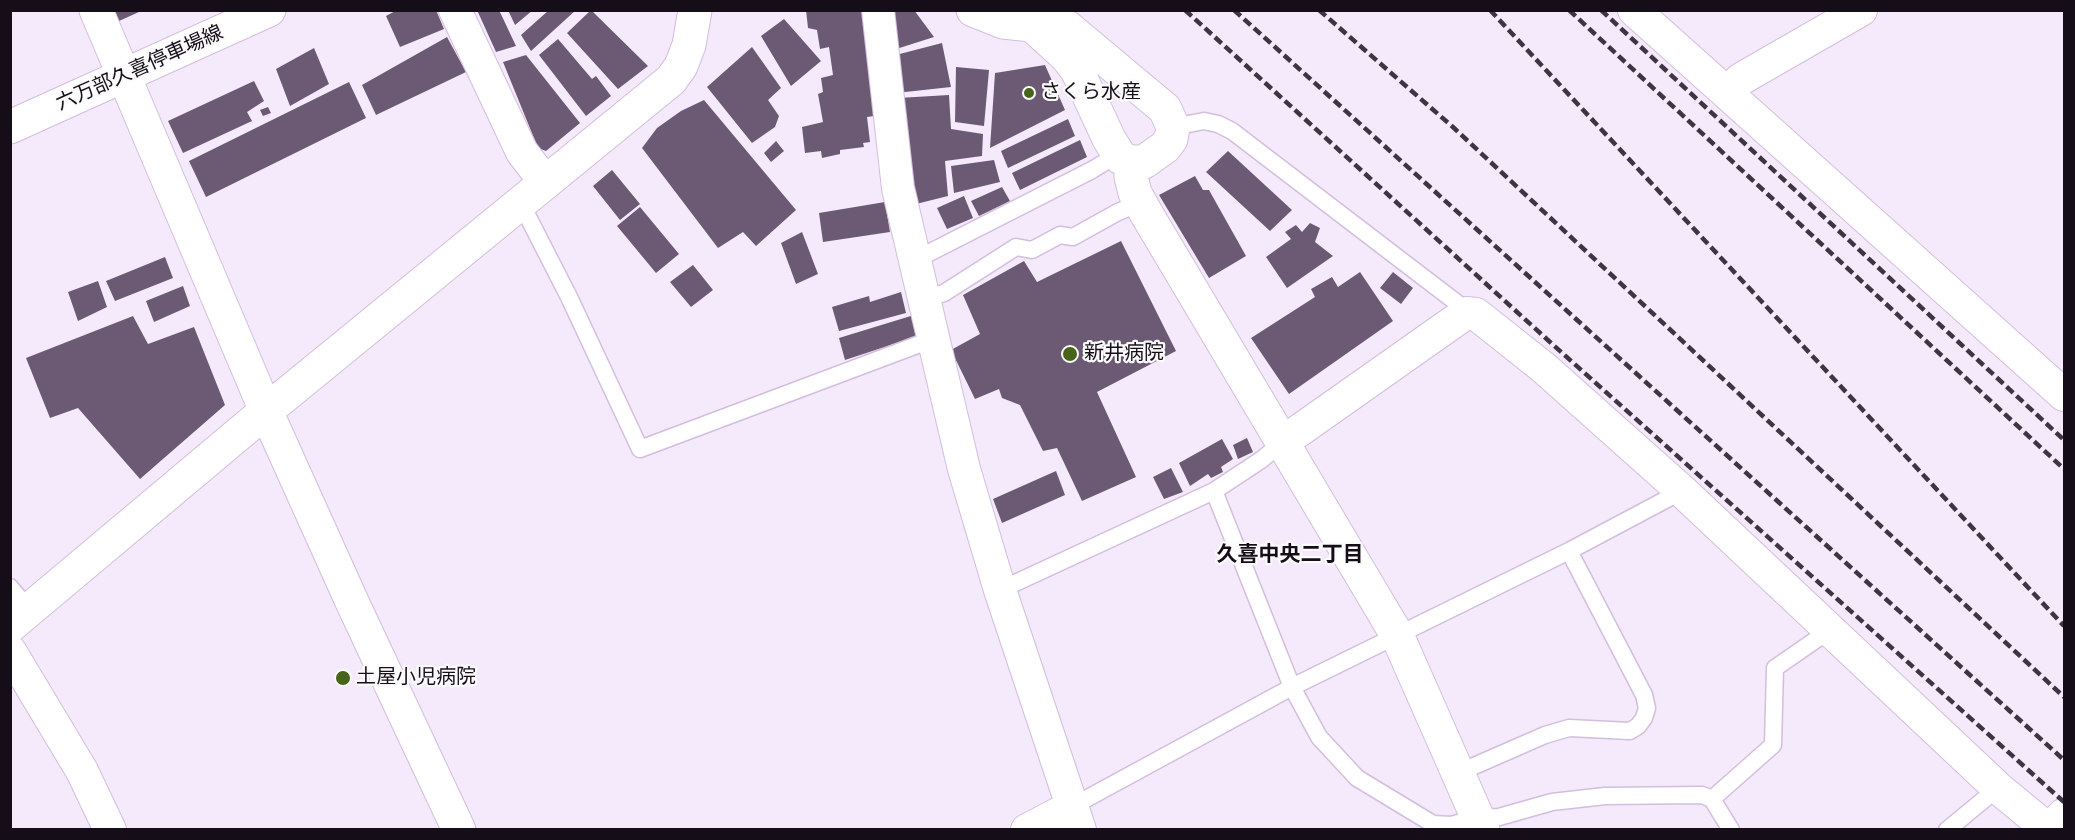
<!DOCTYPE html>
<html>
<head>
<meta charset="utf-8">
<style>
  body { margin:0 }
  #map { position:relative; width:2075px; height:840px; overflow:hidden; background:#f5e9fc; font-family:Poppins,sans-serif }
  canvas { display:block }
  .frame { position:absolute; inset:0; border:12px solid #150e19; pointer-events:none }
</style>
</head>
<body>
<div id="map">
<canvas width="2075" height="840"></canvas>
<div class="frame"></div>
</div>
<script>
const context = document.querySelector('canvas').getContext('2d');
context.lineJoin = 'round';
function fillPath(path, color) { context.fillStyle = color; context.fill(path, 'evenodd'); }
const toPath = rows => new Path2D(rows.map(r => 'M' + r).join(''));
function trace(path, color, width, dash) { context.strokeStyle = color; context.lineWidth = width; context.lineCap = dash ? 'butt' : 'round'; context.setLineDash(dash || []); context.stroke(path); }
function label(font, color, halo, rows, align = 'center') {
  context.font = font + ' Poppins,"Noto Sans JP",sans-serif'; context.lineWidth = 4.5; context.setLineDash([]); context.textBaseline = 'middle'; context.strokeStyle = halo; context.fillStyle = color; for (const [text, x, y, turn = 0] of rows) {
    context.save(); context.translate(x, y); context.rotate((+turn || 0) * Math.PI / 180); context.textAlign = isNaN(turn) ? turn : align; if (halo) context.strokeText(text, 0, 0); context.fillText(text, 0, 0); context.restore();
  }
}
const building = toPath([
  [114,10,138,10,139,12,119,21],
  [397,10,436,10,444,29,400,47,386,16],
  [477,10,499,10,516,46,496,52],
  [508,10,533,10,515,25],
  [549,10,576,10,531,51,521,35],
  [591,10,648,66,618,89,567,33],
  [806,10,863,10,874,116,867,117,870,142,863,143,864,147,840,150,840,154,822,158,821,151,805,153,802,127,823,122,818,94,823,92,821,78,833,75,829,47,820,49,817,30,808,28],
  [887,10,914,10,934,37,890,51],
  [784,19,821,61,791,86,761,36],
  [447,37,466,72,376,115,362,85],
  [558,39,592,79,596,76,611,96,586,116,539,55],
  [942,43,951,87,896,93,892,56],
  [752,47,781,88,768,100,779,116,775,127,752,143,707,87],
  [314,48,329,84,290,106,276,69],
  [526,55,580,123,546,151,538,148,503,62],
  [1045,65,1065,110,990,148,995,73],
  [956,67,989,70,984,126,955,122],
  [254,81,264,101,247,112,252,121,183,153,168,121],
  [349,82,366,118,206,197,189,161],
  [949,95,951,129,983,134,982,156,945,161,948,196,912,205,898,98],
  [704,100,796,210,756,246,743,232,718,248,642,148,657,128,681,111],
  [268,107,271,113,263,116,260,110],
  [1068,119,1075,136,1008,168,1001,151],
  [1080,140,1087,157,1020,190,1012,173],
  [776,141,784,151,771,162,764,153],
  [1228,151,1292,210,1270,231,1206,172],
  [994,160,1000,182,954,193,951,166],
  [612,170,640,204,620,220,593,186],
  [1195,176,1203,190,1209,190,1246,256,1209,278,1159,195],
  [1002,187,1010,201,979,216,971,201],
  [964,196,973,218,947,229,937,208],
  [885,202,890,232,823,242,819,213],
  [640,207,679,254,656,273,617,226],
  [1310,223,1320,228,1315,242,1333,256,1287,288,1266,257,1291,239,1285,232,1296,225,1302,232],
  [802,232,818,274,796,284,781,243],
  [1121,241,1176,351,1097,392,1136,477,1082,501,1057,448,1043,451,1020,405,1002,398,999,389,975,399,951,350,980,334,963,295,1024,261,1037,282],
  [165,257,173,278,115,301,106,281],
  [693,265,713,290,691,307,670,282],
  [1360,272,1393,321,1289,394,1251,338,1315,297,1311,289,1332,277,1338,287],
  [1393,272,1413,288,1401,304,1380,288],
  [98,281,107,307,78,321,68,292],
  [183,286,190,306,154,322,146,301],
  [901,292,906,313,839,331,832,307,869,296,870,302],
  [914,315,918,336,845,360,839,338],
  [133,316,148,344,194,327,225,405,140,479,78,408,50,418,26,358],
  [1247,438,1253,452,1238,459,1233,445],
  [1222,439,1233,459,1221,467,1223,472,1211,478,1208,474,1190,486,1179,463],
  [1171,468,1183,492,1164,499,1153,477],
  [1056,471,1065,495,1002,523,993,499]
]);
const lane = toPath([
  [1173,127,1204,121,1218,124,1232,131,1457,303,1466,313],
  [518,205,528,217,569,297,640,449,933,339],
  [915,260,1092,170,1110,159,1117,152],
  [924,299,944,293,1016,247,1032,250,1060,235,1073,237,1118,212,1140,203],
  [1214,491,1292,687,1319,737,1357,778,1433,824,1451,825,1477,818,1499,817,1552,802,1605,796,1702,795,1712,799,1731,830],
  [10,587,29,610],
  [1000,590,1214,491,1261,460,1283,442],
  [1458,773,1545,735,1569,728,1630,731,1638,726,1644,718,1647,708,1644,695,1569,551],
  [1712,799,1773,745,1775,668,1830,630],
  [1073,806,1292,687,1569,551,1682,491],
  [1947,830,1998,788]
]);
const street = toPath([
  [455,10,522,152,546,183],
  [878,10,898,188,964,469,1000,590,1080,830],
  [1634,10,2064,395],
  [1727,93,1741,79,1861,10],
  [1283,442,1466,313,1476,314,1544,368,1682,491,1998,788,2049,830],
  [10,651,82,771,110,830],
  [1027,830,1073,806]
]);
const secondary = toPath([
  [96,10,266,411,353,604,459,830],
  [973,10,1003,22,1032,25,1053,20,1067,27,1165,109,1173,127,1171,139,1165,147,1144,162,1131,162,1121,158,1109,139,1077,70,1066,56,1032,25],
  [10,127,269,10],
  [1131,162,1131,177,1135,193,1146,213,1397,635,1483,830],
  [10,626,266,411,671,80,681,66,689,45,695,10],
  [2049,830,2064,815]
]);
const rail = toPath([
  [1185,10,1550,342,2064,802],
  [1234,10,2064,760],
  [1319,10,1454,128,2064,697],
  [1490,10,2064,626],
  [1569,10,2064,469],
  [1601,10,2064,440]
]);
const markers = [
  [1029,93,6,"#476418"],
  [1070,354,8,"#476418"],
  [343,678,8,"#476418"]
];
const streetNames = [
  ["六万部久喜停車場線",140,69,-24]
];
const poiNames = [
  ["さくら水産",1041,93],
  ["新井病院",1084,354],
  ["土屋小児病院",356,678]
];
const neighbourhoodNames = [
  ["久喜中央二丁目",1290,556]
];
fillPath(building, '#6c5a75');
trace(lane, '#d2bedd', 19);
trace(street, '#d2bedd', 34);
trace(secondary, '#d2bedd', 35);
trace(lane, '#fff', 16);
trace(street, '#fff', 32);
trace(secondary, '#fff', 33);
trace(rail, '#3d3542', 4.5, [9, 4.5]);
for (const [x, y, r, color] of markers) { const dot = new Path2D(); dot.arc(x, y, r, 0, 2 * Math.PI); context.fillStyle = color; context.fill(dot); trace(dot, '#fbfbfb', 2); }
label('20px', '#150e19', '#fbfbfb', streetNames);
label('20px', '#150e19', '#fbfbfb', poiNames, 'left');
label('bold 21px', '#150e19', '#fbfbfb', neighbourhoodNames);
</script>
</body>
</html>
